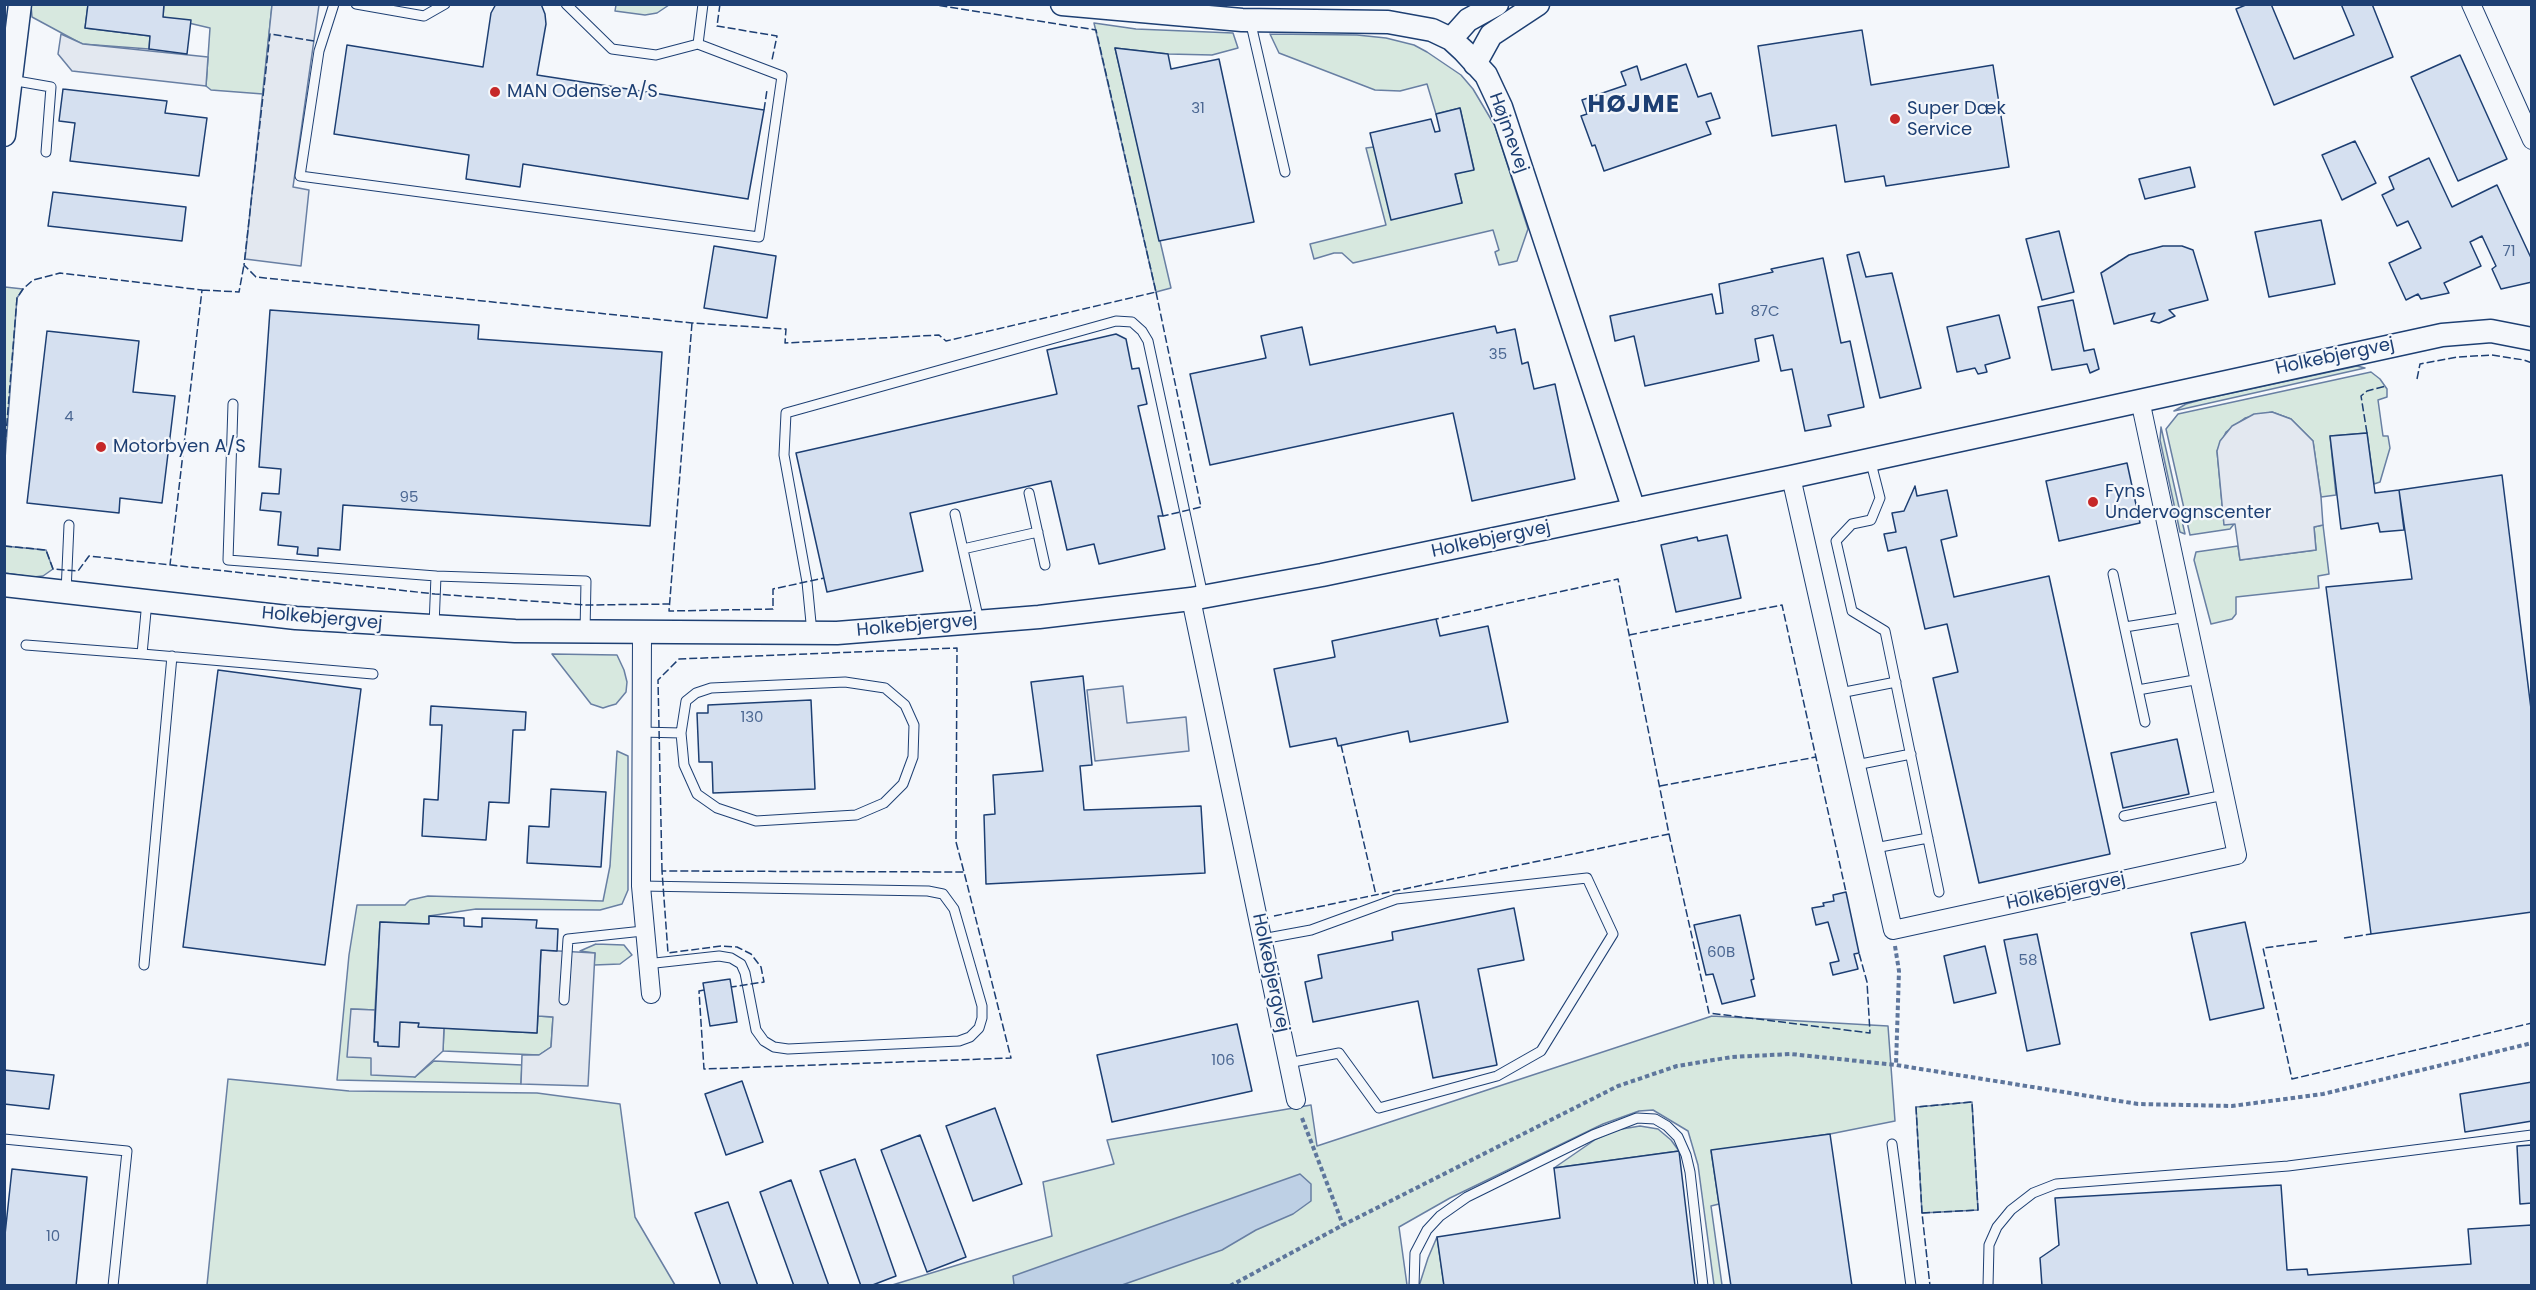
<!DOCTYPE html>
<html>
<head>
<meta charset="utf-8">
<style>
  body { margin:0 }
  #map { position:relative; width:2536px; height:1290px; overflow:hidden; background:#f4f7fb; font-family:Poppins,sans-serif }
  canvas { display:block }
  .frame { position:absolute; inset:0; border:6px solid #1d3f73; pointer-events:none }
</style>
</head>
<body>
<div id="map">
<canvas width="2536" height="1290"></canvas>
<div class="frame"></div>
</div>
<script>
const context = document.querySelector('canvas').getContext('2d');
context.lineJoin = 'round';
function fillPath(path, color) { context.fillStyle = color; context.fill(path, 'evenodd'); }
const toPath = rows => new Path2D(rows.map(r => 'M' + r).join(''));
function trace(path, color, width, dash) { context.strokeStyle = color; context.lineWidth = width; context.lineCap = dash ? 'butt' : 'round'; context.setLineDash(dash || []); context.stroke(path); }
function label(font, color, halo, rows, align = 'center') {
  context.font = font + ' Poppins,sans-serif'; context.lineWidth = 4.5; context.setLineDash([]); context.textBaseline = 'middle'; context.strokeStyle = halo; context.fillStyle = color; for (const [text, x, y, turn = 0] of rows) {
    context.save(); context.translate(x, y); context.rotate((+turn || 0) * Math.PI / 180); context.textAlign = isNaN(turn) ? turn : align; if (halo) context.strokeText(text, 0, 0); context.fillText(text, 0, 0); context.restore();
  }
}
const green = toPath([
  [31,5,88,5,85,28,150,36,149,49,82,44,32,17,31,5],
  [164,5,272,5,263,94,211,90,206,86,210,28,163,17,164,5],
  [616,5,616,4,669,5,657,13,645,15,615,11,616,5],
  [1094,23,1136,29,1233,33,1238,48,1212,55,1168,54,1115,48,1171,288,1156,292,1094,23],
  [1270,34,1357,35,1386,38,1414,45,1427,52,1461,75,1473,89,1495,126,1528,229,1517,261,1499,265,1495,252,1499,250,1493,230,1353,263,1342,253,1334,253,1314,259,1310,244,1386,225,1366,148,1374,147,1462,203,1455,174,1474,169,1460,108,1436,114,1427,84,1400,91,1375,90,1279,53,1270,34],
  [5,287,23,289,17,298,5,459,5,287],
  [2357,366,2365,368,2174,411,2186,404,2204,399,2357,366],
  [2371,372,2380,379,2387,389,2387,397,2378,400,2383,436,2388,436,2390,448,2380,482,2374,484,2367,433,2330,436,2336,495,2321,497,2313,441,2291,419,2272,412,2245,418,2226,432,2217,451,2224,524,2234,524,2230,529,2190,535,2166,429,2178,414,2371,372],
  [2161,427,2185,534,2180,532,2160,440,2161,427],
  [2323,525,2329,574,2318,576,2319,588,2236,597,2236,614,2232,619,2211,624,2194,560,2196,552,2238,546,2240,560,2316,550,2314,527,2323,525],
  [4,546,46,550,53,569,43,576,33,577,5,573,4,546],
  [552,654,617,655,624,670,627,682,626,692,616,704,609,706,603,708,591,704,552,654],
  [617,751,628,756,628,890,622,904,600,910,476,909,429,916,429,924,380,922,375,1010,351,1009,372,1058,415,1077,434,1061,522,1065,521,1084,337,1080,349,955,357,905,405,905,410,900,428,896,603,901,610,866,617,751],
  [596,944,624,945,632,955,620,964,594,965,595,953,580,951,596,944],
  [538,1016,553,1017,551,1047,539,1055,443,1051,444,1028,537,1033,538,1016],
  [1712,1016,1888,1026,1895,1121,1830,1134,1711,1151,1719,1204,1711,1206,1722,1285,1714,1285,1698,1165,1688,1131,1653,1110,1639,1111,1603,1124,1450,1198,1399,1227,1407,1285,889,1286,1052,1236,1043,1182,1114,1164,1107,1140,1311,1105,1317,1146,1712,1016],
  [228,1079,349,1091,537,1093,620,1104,635,1217,675,1285,207,1285,228,1079],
  [1972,1102,1978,1210,1922,1213,1916,1107,1972,1102],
  [1640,1126,1658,1129,1671,1140,1679,1151,1554,1168,1596,1139,1616,1130,1640,1126],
  [1437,1237,1444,1285,1419,1286,1428,1258,1437,1237]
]);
const parking = toPath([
  [272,5,319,5,293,187,309,190,301,266,245,259,272,5],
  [61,34,83,44,208,57,206,86,72,71,58,54,61,34],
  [2272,412,2291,419,2313,441,2321,497,2323,525,2314,527,2316,550,2240,560,2235,524,2224,525,2217,451,2220,441,2232,426,2254,414,2272,412],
  [1123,686,1127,723,1186,717,1189,751,1095,761,1087,690,1123,686],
  [541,950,595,953,588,1086,521,1084,522,1055,539,1055,551,1047,553,1017,538,1016,541,950],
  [351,1009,375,1010,374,1041,378,1042,378,1046,400,1022,419,1023,419,1027,444,1028,443,1051,415,1077,371,1075,371,1058,347,1057,351,1009]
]);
const water = toPath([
  [1300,1174,1311,1184,1311,1201,1293,1214,1256,1230,1222,1250,1122,1285,1014,1285,1013,1276,1300,1174]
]);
const building = toPath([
  [88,4,164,4,163,17,191,20,187,54,149,49,150,36,85,28,88,4],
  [541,4,545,14,546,24,537,75,764,110,748,199,523,164,520,187,466,179,469,155,334,134,347,45,483,67,491,13,496,4,541,4],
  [2248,4,2271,4,2294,59,2354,35,2341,4,2372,4,2393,57,2274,105,2236,9,2248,4],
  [1862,30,1871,85,1993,65,2009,167,1886,186,1884,176,1845,182,1836,125,1772,136,1758,46,1862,30],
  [1115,48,1168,54,1171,69,1219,59,1254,222,1159,241,1115,48],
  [2460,55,2507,159,2458,181,2411,77,2460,55],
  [1686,64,1698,97,1711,93,1720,118,1706,122,1711,134,1604,171,1595,145,1592,146,1581,116,1587,114,1582,100,1626,85,1621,72,1637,66,1641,80,1686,64],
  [63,89,167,101,165,113,207,118,199,176,70,161,75,123,59,121,63,89],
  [1460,108,1474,170,1455,174,1462,203,1391,220,1370,133,1431,119,1435,132,1440,131,1436,114,1460,108],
  [2355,141,2376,183,2342,200,2322,155,2355,141],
  [2429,158,2452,207,2497,185,2532,260,2532,282,2501,289,2492,269,2496,266,2482,236,2470,242,2481,266,2444,283,2449,293,2421,299,2418,294,2406,300,2389,263,2421,248,2408,221,2397,226,2382,195,2394,189,2389,177,2429,158],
  [2190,167,2195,187,2145,199,2139,179,2190,167],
  [53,192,186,207,182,241,48,226,53,192],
  [2321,220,2335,284,2269,297,2255,232,2321,220],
  [2059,231,2074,292,2042,300,2026,239,2059,231],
  [714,246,776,256,767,318,704,308,714,246],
  [2163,246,2182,246,2193,250,2208,300,2169,310,2175,316,2159,323,2151,321,2155,313,2114,324,2101,273,2129,255,2163,246],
  [1859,252,1866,277,1892,273,1921,388,1880,398,1847,255,1859,252],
  [1823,258,1841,343,1850,341,1864,407,1828,415,1831,426,1805,431,1792,369,1781,371,1773,335,1755,339,1759,361,1645,386,1634,336,1615,341,1610,316,1712,294,1716,314,1723,313,1719,284,1773,272,1771,269,1823,258],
  [2073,300,2084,351,2094,349,2099,369,2090,373,2087,364,2052,370,2038,307,2073,300],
  [270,310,479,325,478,339,662,352,650,526,343,505,340,550,318,548,318,556,297,554,298,547,278,545,281,512,260,510,262,493,279,494,281,469,259,467,270,310],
  [1999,315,2010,358,1985,365,1987,372,1978,374,1975,368,1957,372,1947,327,1999,315],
  [1495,326,1497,333,1515,329,1522,364,1528,362,1534,389,1555,384,1575,479,1472,501,1453,413,1210,465,1190,374,1266,358,1261,336,1302,327,1310,365,1495,326],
  [47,331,139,341,133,392,175,396,162,503,120,498,119,513,27,503,47,331],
  [1116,334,1126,339,1132,369,1139,368,1147,404,1138,406,1163,516,1158,516,1165,549,1099,564,1094,544,1067,550,1051,481,910,513,923,571,827,592,796,453,1057,394,1047,350,1116,334],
  [2367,433,2375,493,2399,490,2404,530,2380,532,2378,523,2341,529,2330,436,2367,433],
  [2127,463,2140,523,2059,541,2046,481,2127,463],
  [2502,475,2532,717,2532,912,2371,934,2326,587,2412,579,2399,490,2502,475],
  [1915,486,1917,496,1947,490,1957,536,1941,540,1954,597,2049,576,2110,854,1979,883,1933,678,1958,672,1947,624,1925,629,1906,547,1888,551,1884,534,1896,532,1892,513,1904,511,1915,486],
  [1727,535,1741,598,1676,612,1661,545,1697,537,1698,541,1727,535],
  [1436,619,1440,636,1488,626,1508,722,1410,742,1408,731,1338,746,1336,738,1290,747,1274,669,1335,657,1332,641,1436,619],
  [218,670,361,689,325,965,183,947,218,670],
  [1083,676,1092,765,1080,766,1084,810,1201,806,1205,873,986,884,984,815,995,814,993,775,1043,771,1031,682,1083,676],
  [811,700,815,789,713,793,712,762,699,762,697,713,708,713,708,705,811,700],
  [431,706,526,712,525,730,513,730,509,803,489,802,486,840,422,836,424,799,438,800,442,725,430,725,431,706],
  [2177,739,2189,794,2123,808,2111,753,2177,739],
  [551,789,606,792,601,867,527,863,529,826,549,827,551,789],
  [1846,892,1859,953,1854,954,1858,969,1833,975,1830,963,1839,961,1828,922,1816,925,1812,908,1824,906,1823,903,1834,901,1833,895,1846,892],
  [1514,908,1524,960,1478,969,1497,1065,1433,1078,1418,1001,1313,1022,1305,982,1322,978,1318,955,1393,940,1392,932,1514,908],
  [1740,915,1754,979,1751,980,1755,996,1722,1004,1713,974,1706,975,1694,925,1740,915],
  [429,916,464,918,464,926,482,927,482,918,537,920,536,928,558,929,557,951,541,950,537,1033,418,1027,419,1023,400,1022,399,1047,378,1046,378,1042,374,1042,380,922,429,924,429,916],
  [2245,922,2264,1008,2210,1020,2191,933,2245,922],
  [2037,934,2060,1044,2027,1051,2004,940,2037,934],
  [1985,946,1996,993,1954,1003,1944,956,1985,946],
  [730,979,737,1022,710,1026,703,983,730,979],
  [1237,1024,1252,1091,1112,1122,1097,1055,1237,1024],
  [4,1070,54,1075,49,1109,4,1104,4,1070],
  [742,1081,763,1142,726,1155,705,1094,742,1081],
  [2532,1082,2532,1121,2465,1132,2460,1094,2532,1082],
  [995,1108,1022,1184,973,1201,946,1126,995,1108],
  [1830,1134,1852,1286,1731,1286,1711,1150,1830,1134],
  [920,1135,966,1257,927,1272,881,1150,920,1135],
  [2532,1145,2532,1203,2520,1204,2517,1146,2532,1145],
  [1679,1151,1695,1286,1444,1286,1437,1237,1560,1218,1554,1168,1679,1151],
  [855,1159,896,1276,870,1286,861,1286,820,1171,855,1159],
  [12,1169,87,1177,76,1286,4,1286,4,1244,12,1169],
  [791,1180,829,1286,794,1286,760,1192,791,1180],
  [2281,1185,2287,1270,2307,1269,2308,1275,2471,1264,2468,1229,2532,1225,2532,1286,2042,1286,2040,1258,2059,1245,2055,1198,2281,1185],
  [728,1202,758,1286,721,1286,695,1213,728,1202]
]);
const path = toPath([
  [1895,946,1899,971,1896,1065],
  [1302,1118,1343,1225],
  [1230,1286,1343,1225,1618,1086,1677,1066,1732,1057,1791,1054,1896,1065,2138,1104,2232,1106,2323,1094,2532,1043]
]);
const service = toPath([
  [334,4,319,51,300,176,759,237,782,76,698,44],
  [356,4,424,16,445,4],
  [566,4,612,49,656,55,698,44,703,4],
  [1250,20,1285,172],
  [11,80,51,87,46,152],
  [233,404,228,560,436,576],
  [1870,459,1880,498,1871,520,1852,524,1836,541,1852,611,1885,631,1939,892],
  [1029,493,1045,565],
  [955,514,979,621],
  [963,549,1038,532],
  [2113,574,2145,722],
  [66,592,69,525],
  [147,601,142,654,373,674],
  [434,626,436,576,586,581,585,632],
  [2125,627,2187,617],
  [812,633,807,582,784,455,786,413,1116,321,1132,322,1142,331,1148,341,1203,596],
  [26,645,142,654],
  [2138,690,2200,679],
  [1840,693,1896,682],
  [641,732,681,733,684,765,697,794,717,808,756,821,856,815,884,803,903,784,913,757,914,725,905,705,885,688,845,682,711,688,696,693,686,701,681,733],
  [1856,765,1911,754],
  [2124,816,2224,795],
  [1875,848,1928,838],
  [641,886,928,891,943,894,954,909,982,1006,982,1018,979,1028,970,1037,959,1041,788,1049,774,1047,764,1041,756,1030,745,973,741,964,731,958,719,956,646,964],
  [1262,939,1311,930,1396,899,1587,878,1613,934,1541,1051,1497,1076,1379,1108,1339,1053,1288,1063],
  [144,965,172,656],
  [564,1000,568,939,643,931],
  [4,1139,127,1151,113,1286],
  [1892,1144,1911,1286],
  [1414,1286,1415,1253,1427,1230,1440,1216,1467,1197,1593,1135,1637,1118,1655,1119,1667,1126,1678,1137,1686,1155,1690,1172,1703,1286],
  [1988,1286,1989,1245,1997,1227,2011,1210,2033,1193,2056,1184,2288,1166,2532,1135]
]);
const minor = toPath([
  [2471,4,2532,140],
  [1791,477,1893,930,2237,855,2140,400],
  [1191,599,1296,1100],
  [642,634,641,886,651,994]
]);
const tertiary = toPath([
  [1062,4,1242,20,1388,22,1432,30,1451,39,1464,51,1486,75,1501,107,1634,510],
  [1451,39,1468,20,1497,4],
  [1475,64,1491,35,1538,4],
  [4,135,20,4],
  [4,585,296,618,515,631,837,633,1039,617,1191,599,1322,575,1791,477,2442,335,2491,331,2532,339]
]);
const fence = toPath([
  [720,4,717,26,777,36,772,60],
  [830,4,836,4],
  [314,41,270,34,244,265,256,277,692,323,786,329,785,343,939,335,946,341,1156,292,1096,30,929,4],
  [764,110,767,90],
  [202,290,239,292,244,265],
  [1156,292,1201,507,1163,516],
  [692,323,669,611,773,609,773,589,824,578],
  [2417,379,2420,364,2457,357,2492,355,2524,360,2532,363],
  [2367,433,2361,396,2367,391,2386,386],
  [4,459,17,298,23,289,33,280,60,273,202,290,170,565],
  [4,546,46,550,53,569,78,571,89,556,435,594,586,605,670,604],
  [1629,635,1782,605,1846,892],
  [1341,745,1376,895],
  [1660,786,1816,757],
  [1669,834,1709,1013,1870,1033,1867,982,1859,953],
  [662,871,658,680,679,659,957,648,956,842,964,872],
  [1274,916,1669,834,1618,579,1436,619],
  [2344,938,2371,934],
  [2317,941,2263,948,2292,1079,2532,1023],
  [704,990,699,991,704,1069,1011,1058,964,872,662,871,668,953,721,946,737,947,751,954,761,967,764,982,731,987],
  [1922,1213,1978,1210,1972,1102,1916,1107,1922,1213,1930,1286]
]);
const markers = [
  [495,92,6,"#c62828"],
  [1895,119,6,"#c62828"],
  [101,447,6,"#c62828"],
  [2093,502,6,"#c62828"]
];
const numberNames = [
  ["31",1198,109],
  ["71",2509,252],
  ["87C",1765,312],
  ["35",1498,355],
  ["4",69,417],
  ["95",409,498],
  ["130",752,718],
  ["60B",1721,953],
  ["58",2028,961],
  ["106",1223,1061],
  ["10",53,1237]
];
const poiNames = [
  ["MAN Odense A/S",507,92],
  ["Super Dæk",1907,109],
  ["Service",1907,130],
  ["Motorbyen A/S",113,447],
  ["Fyns",2105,492],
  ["Undervognscenter",2105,513]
];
const streetNames = [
  ["Højmevej",1508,133,70],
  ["Holkebjergvej",2335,357,-12],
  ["Holkebjergvej",1491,540,-12],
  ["Holkebjergvej",322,619,5],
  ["Holkebjergvej",917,626,-5],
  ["Holkebjergvej",2066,892,-12],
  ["Holkebjergvej",1270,973,78]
];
const districtNames = [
  ["HØJME",1634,106]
];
fillPath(green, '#d7e8df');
trace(green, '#687fa3', 1.5);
fillPath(parking, '#e3e8f0');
trace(parking, '#687fa3', 1.5);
fillPath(water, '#bed0e5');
trace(water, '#687fa3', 1.5);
fillPath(building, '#d5e0f0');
trace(building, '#1d3f73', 1.5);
trace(service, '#1d3f73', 11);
trace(minor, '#1d3f73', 20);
trace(tertiary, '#1d3f73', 25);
trace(path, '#5e769c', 4, [4.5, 3]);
trace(service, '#f4f7fb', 9);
trace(minor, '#f4f7fb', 18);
trace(tertiary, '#f4f7fb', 22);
trace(fence, '#1d3f73', 1.5, [8, 3]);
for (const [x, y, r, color] of markers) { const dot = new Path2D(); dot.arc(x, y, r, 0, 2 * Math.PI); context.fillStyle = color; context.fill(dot); trace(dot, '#f4f7fb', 2); }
label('15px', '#4b6792', null, numberNames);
label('18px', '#1d3f73', '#f4f7fb', poiNames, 'left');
label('18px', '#1d3f73', '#f4f7fb', streetNames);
context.letterSpacing = '1.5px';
label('bold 24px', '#1d3f73', '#f4f7fb', districtNames);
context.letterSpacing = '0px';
</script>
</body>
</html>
